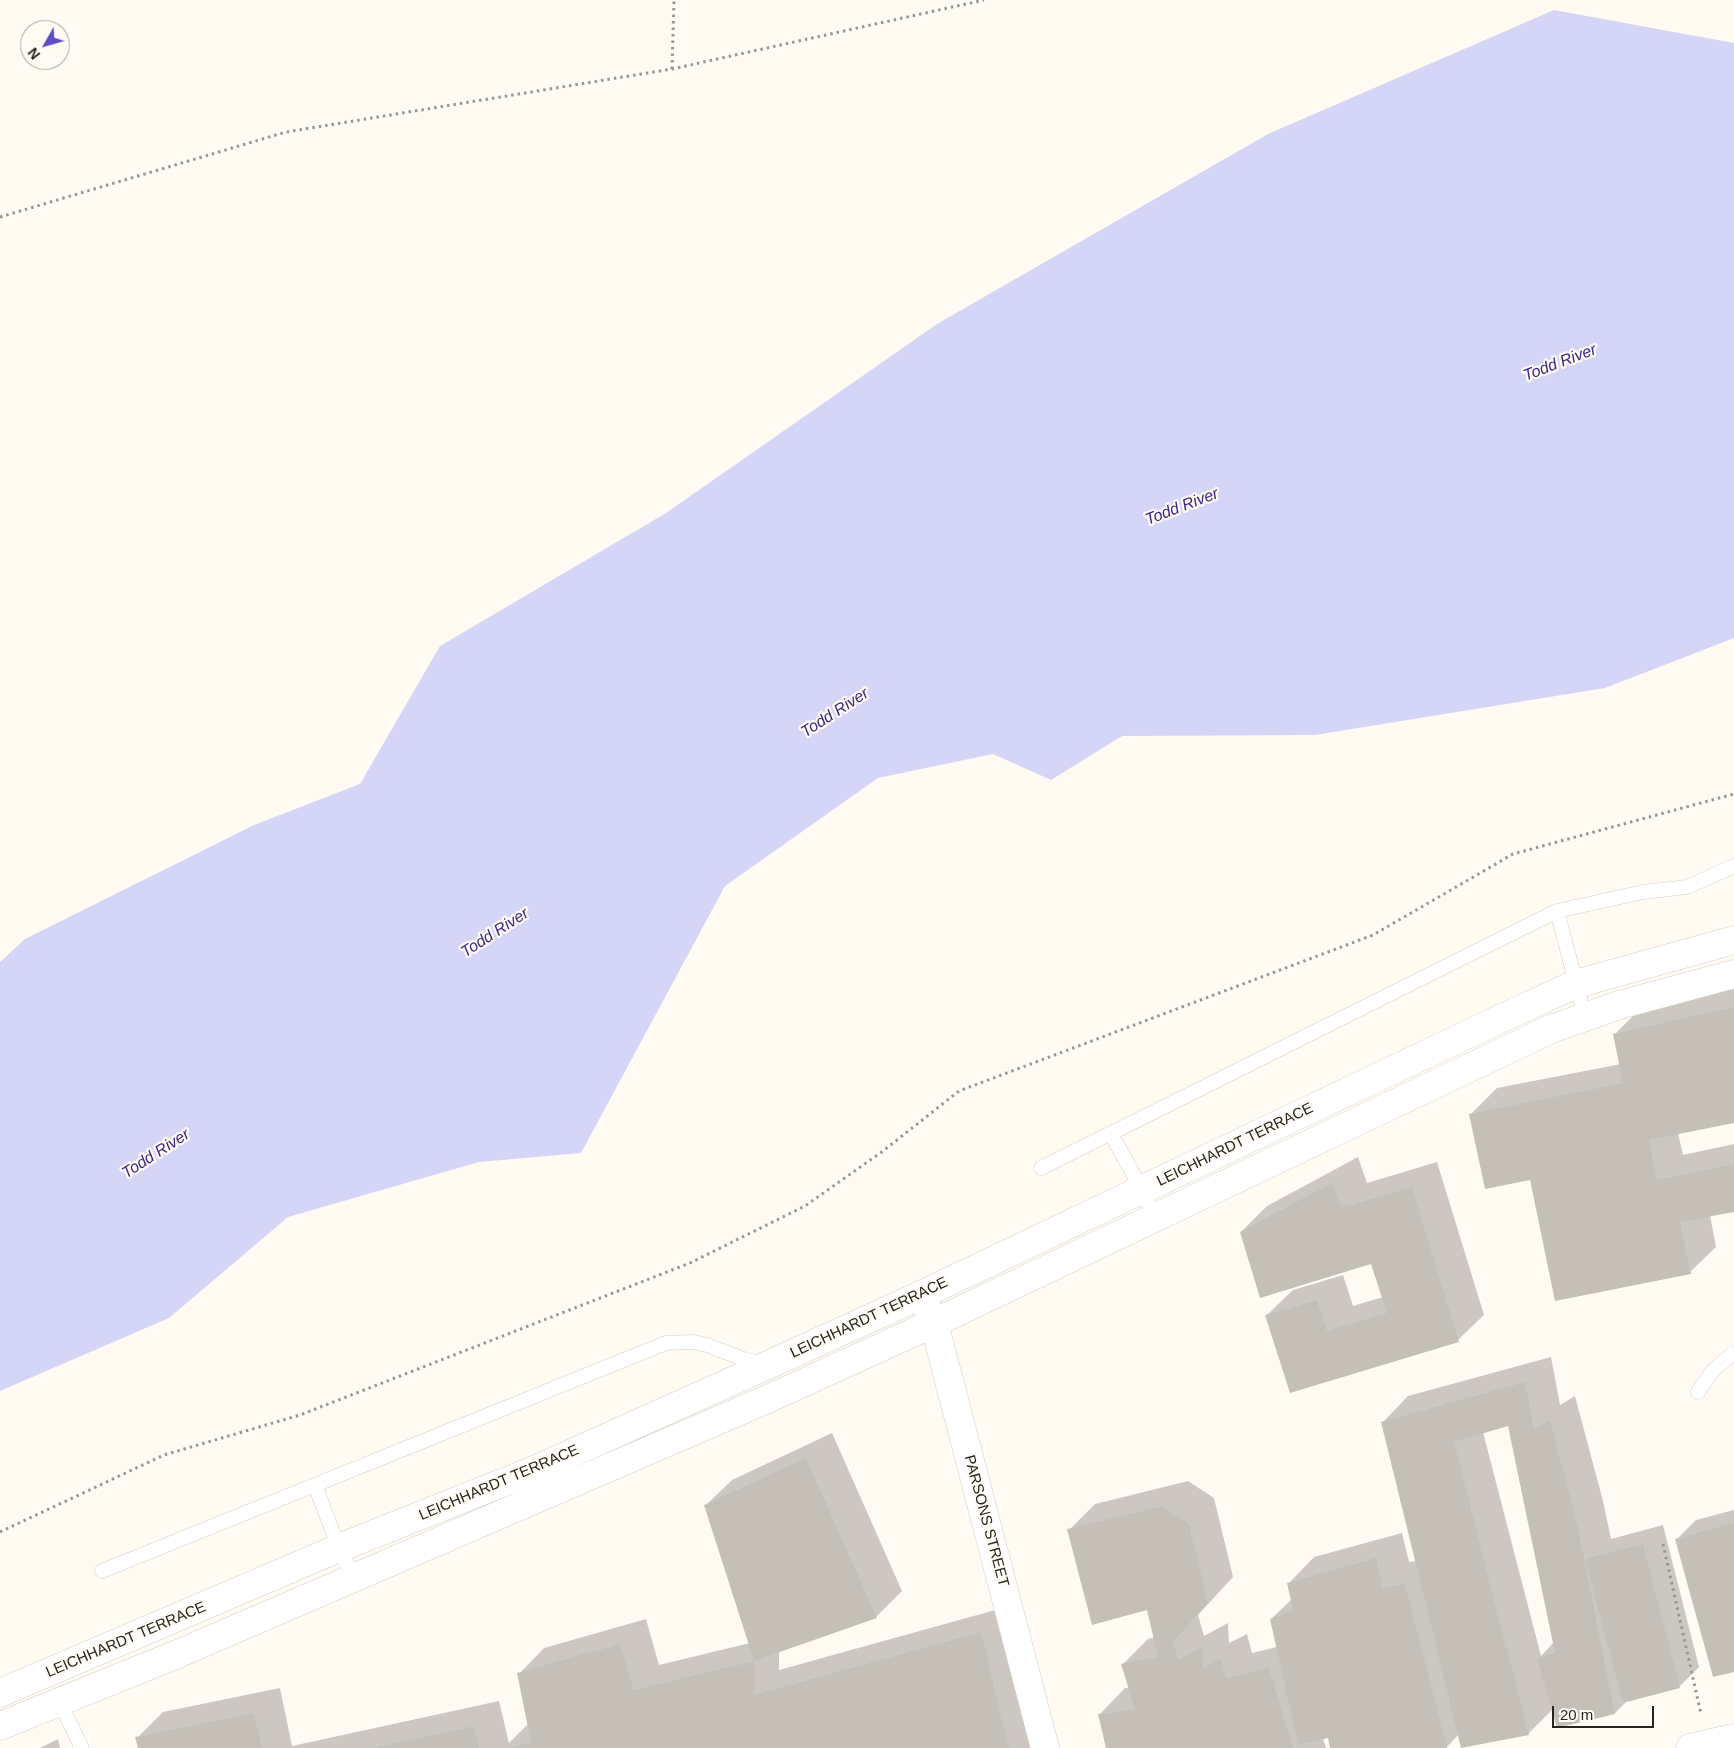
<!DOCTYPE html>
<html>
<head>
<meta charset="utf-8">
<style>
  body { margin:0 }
  #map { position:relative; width:1734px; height:1748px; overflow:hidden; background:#fffbf2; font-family:Arial,sans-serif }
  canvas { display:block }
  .north { position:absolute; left:20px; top:20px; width:50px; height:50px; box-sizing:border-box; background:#fffbf2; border:1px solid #a8a59e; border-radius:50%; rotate:232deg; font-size:14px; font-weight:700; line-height:20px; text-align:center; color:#262521 }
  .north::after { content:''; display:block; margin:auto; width:18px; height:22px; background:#5e4cc4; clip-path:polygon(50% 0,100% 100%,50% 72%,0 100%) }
  .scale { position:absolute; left:1552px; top:1706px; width:102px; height:22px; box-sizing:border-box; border:2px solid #262521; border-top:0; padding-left:6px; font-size:15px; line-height:18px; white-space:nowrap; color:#262521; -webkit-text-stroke:4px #fffbf2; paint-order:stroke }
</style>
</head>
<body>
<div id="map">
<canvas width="1734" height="1748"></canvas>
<div class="north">N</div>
<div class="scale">20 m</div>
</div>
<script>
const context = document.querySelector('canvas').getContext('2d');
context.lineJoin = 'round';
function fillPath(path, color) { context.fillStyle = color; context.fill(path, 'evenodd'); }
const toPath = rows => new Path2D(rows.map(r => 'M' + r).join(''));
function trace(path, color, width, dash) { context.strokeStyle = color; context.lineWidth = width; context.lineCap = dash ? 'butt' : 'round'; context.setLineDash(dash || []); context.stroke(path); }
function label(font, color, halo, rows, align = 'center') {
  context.font = font + ' Arial,sans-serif'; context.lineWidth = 4.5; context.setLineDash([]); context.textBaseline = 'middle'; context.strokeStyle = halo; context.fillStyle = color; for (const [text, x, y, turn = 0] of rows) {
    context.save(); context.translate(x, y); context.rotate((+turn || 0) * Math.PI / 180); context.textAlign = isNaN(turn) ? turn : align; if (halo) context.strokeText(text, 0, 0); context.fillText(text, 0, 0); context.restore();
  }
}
const water = toPath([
  [1554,10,1734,43,1734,638,1605,688,1315,735,1122,736,1051,780,993,754,878,778,725,886,581,1153,479,1162,288,1217,169,1318,0,1391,0,962,25,939,254,825,360,784,440,646,666,513,937,324,1268,134]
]);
const shadow = toPath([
  [1734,987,1734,1121,1678,1133,1683,1155,1734,1144,1734,1210,1710,1215,1716,1247,1690,1272,1531,1179,1471,1114,1497,1088,1621,1064,1615,1034,1640,1009],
  [1358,1157,1367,1183,1437,1162,1484,1315,1458,1340,1290,1392,1267,1315,1293,1290,1343,1275,1353,1306,1383,1297,1372,1262,1241,1232,1267,1206],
  [1551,1357,1560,1405,1575,1396,1603,1501,1611,1539,1663,1525,1699,1667,1679,1687,1627,1701,1615,1713,1553,1709,1528,1734,1459,1734,1447,1747,1443,1748,1331,1748,1328,1736,1323,1738,1326,1748,1107,1748,1100,1714,1125,1688,1130,1688,1123,1664,1148,1639,1155,1637,1148,1608,1069,1530,1095,1504,1188,1481,1214,1498,1233,1577,1198,1615,1204,1636,1228,1623,1229,1643,1247,1634,1252,1653,1277,1647,1271,1619,1292,1599,1289,1583,1314,1557,1402,1533,1409,1562,1417,1561,1383,1422,1408,1396],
  [1509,1424,1554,1642,1541,1656,1483,1432],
  [832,1433,902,1591,876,1617,779,1651,779,1670,1006,1607,1041,1748,139,1748,137,1738,163,1712,280,1688,292,1746,499,1701,509,1743,528,1724,519,1674,544,1648,646,1619,659,1665,750,1643,706,1505,732,1480],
  [1734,1510,1734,1670,1677,1539,1696,1520],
  [58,1739,60,1748,40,1748]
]);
const building = toPath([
  [1734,1007,1734,1123,1649,1140,1657,1180,1734,1164,1734,1212,1680,1222,1691,1274,1555,1301,1530,1180,1485,1189,1469,1114,1623,1083,1613,1034],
  [1333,1182,1341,1208,1412,1187,1459,1342,1290,1393,1265,1315,1317,1300,1327,1331,1387,1313,1371,1264,1260,1298,1240,1232],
  [1525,1382,1534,1429,1550,1420,1578,1527,1615,1714,1557,1728,1537,1658,1555,1653,1508,1426,1454,1442,1529,1735,1461,1748,1381,1422],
  [806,1458,877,1618,754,1661,704,1505],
  [1162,1506,1189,1524,1208,1603,1173,1642,1178,1660,1202,1647,1203,1668,1221,1659,1226,1678,1269,1668,1293,1748,1106,1748,1098,1714,1135,1709,1121,1664,1158,1657,1147,1610,1092,1625,1067,1529],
  [1734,1523,1734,1672,1713,1677,1675,1539],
  [1643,1544,1680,1688,1623,1703,1585,1559],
  [1376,1558,1383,1588,1405,1583,1447,1748,1330,1748,1328,1738,1298,1745,1270,1619,1293,1610,1287,1583],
  [981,1632,1009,1748,510,1748,531,1742,517,1673,620,1644,634,1690,754,1661,754,1695],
  [254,1713,262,1748,138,1748,135,1737],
  [474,1726,479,1748,377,1748,377,1747]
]);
const path = toPath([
  [672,69,674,0],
  [0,217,286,132,672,69,984,0],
  [0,1532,164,1455,300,1415,690,1263,805,1206,883,1151,959,1091,1373,935,1513,854,1734,794],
  [1663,1544,1701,1714]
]);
const lane = toPath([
  [1557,911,1585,1017],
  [1111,1134,1142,1190,1155,1218],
  [1041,1168,1557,911,1643,892,1687,887,1734,866],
  [1698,1392,1713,1370,1734,1353],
  [315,1485,339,1548,354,1578],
  [102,1571,666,1343,693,1342,707,1345,746,1360,762,1363],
  [59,1701,82,1748]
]);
const street = toPath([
  [927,1308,934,1323,1045,1748],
  [0,1693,339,1548,532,1471,768,1365,921,1295,1502,1018,1576,984,1734,940],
  [0,1726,180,1653,770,1398,934,1323,1551,1029,1619,1005,1734,974],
  [1690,1748,1734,1738]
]);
const streetNames = [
  ["LEICHHARDT TERRACE",1235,1145,-26],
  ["LEICHHARDT TERRACE",869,1318,-25],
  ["LEICHHARDT TERRACE",499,1483,-23],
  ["PARSONS STREET",986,1521,75],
  ["LEICHHARDT TERRACE",126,1640,-23]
];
const waterNames = [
  ["Todd River",1560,363,-21],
  ["Todd River",1182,507,-21],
  ["Todd River",835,713,-33],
  ["Todd River",495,933,-33],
  ["Todd River",156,1154,-33]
];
fillPath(water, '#d5d5f8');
fillPath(shadow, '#0003');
fillPath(building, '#c4c0b7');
trace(lane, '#d4d0c7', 15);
trace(street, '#d4d0c7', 29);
trace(path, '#9a9790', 3, [2.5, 4]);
trace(lane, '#fff', 14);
trace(street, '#fff', 28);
label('15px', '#262521', '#fffbf2', streetNames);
label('italic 16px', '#392785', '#fffbf2', waterNames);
</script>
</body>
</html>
